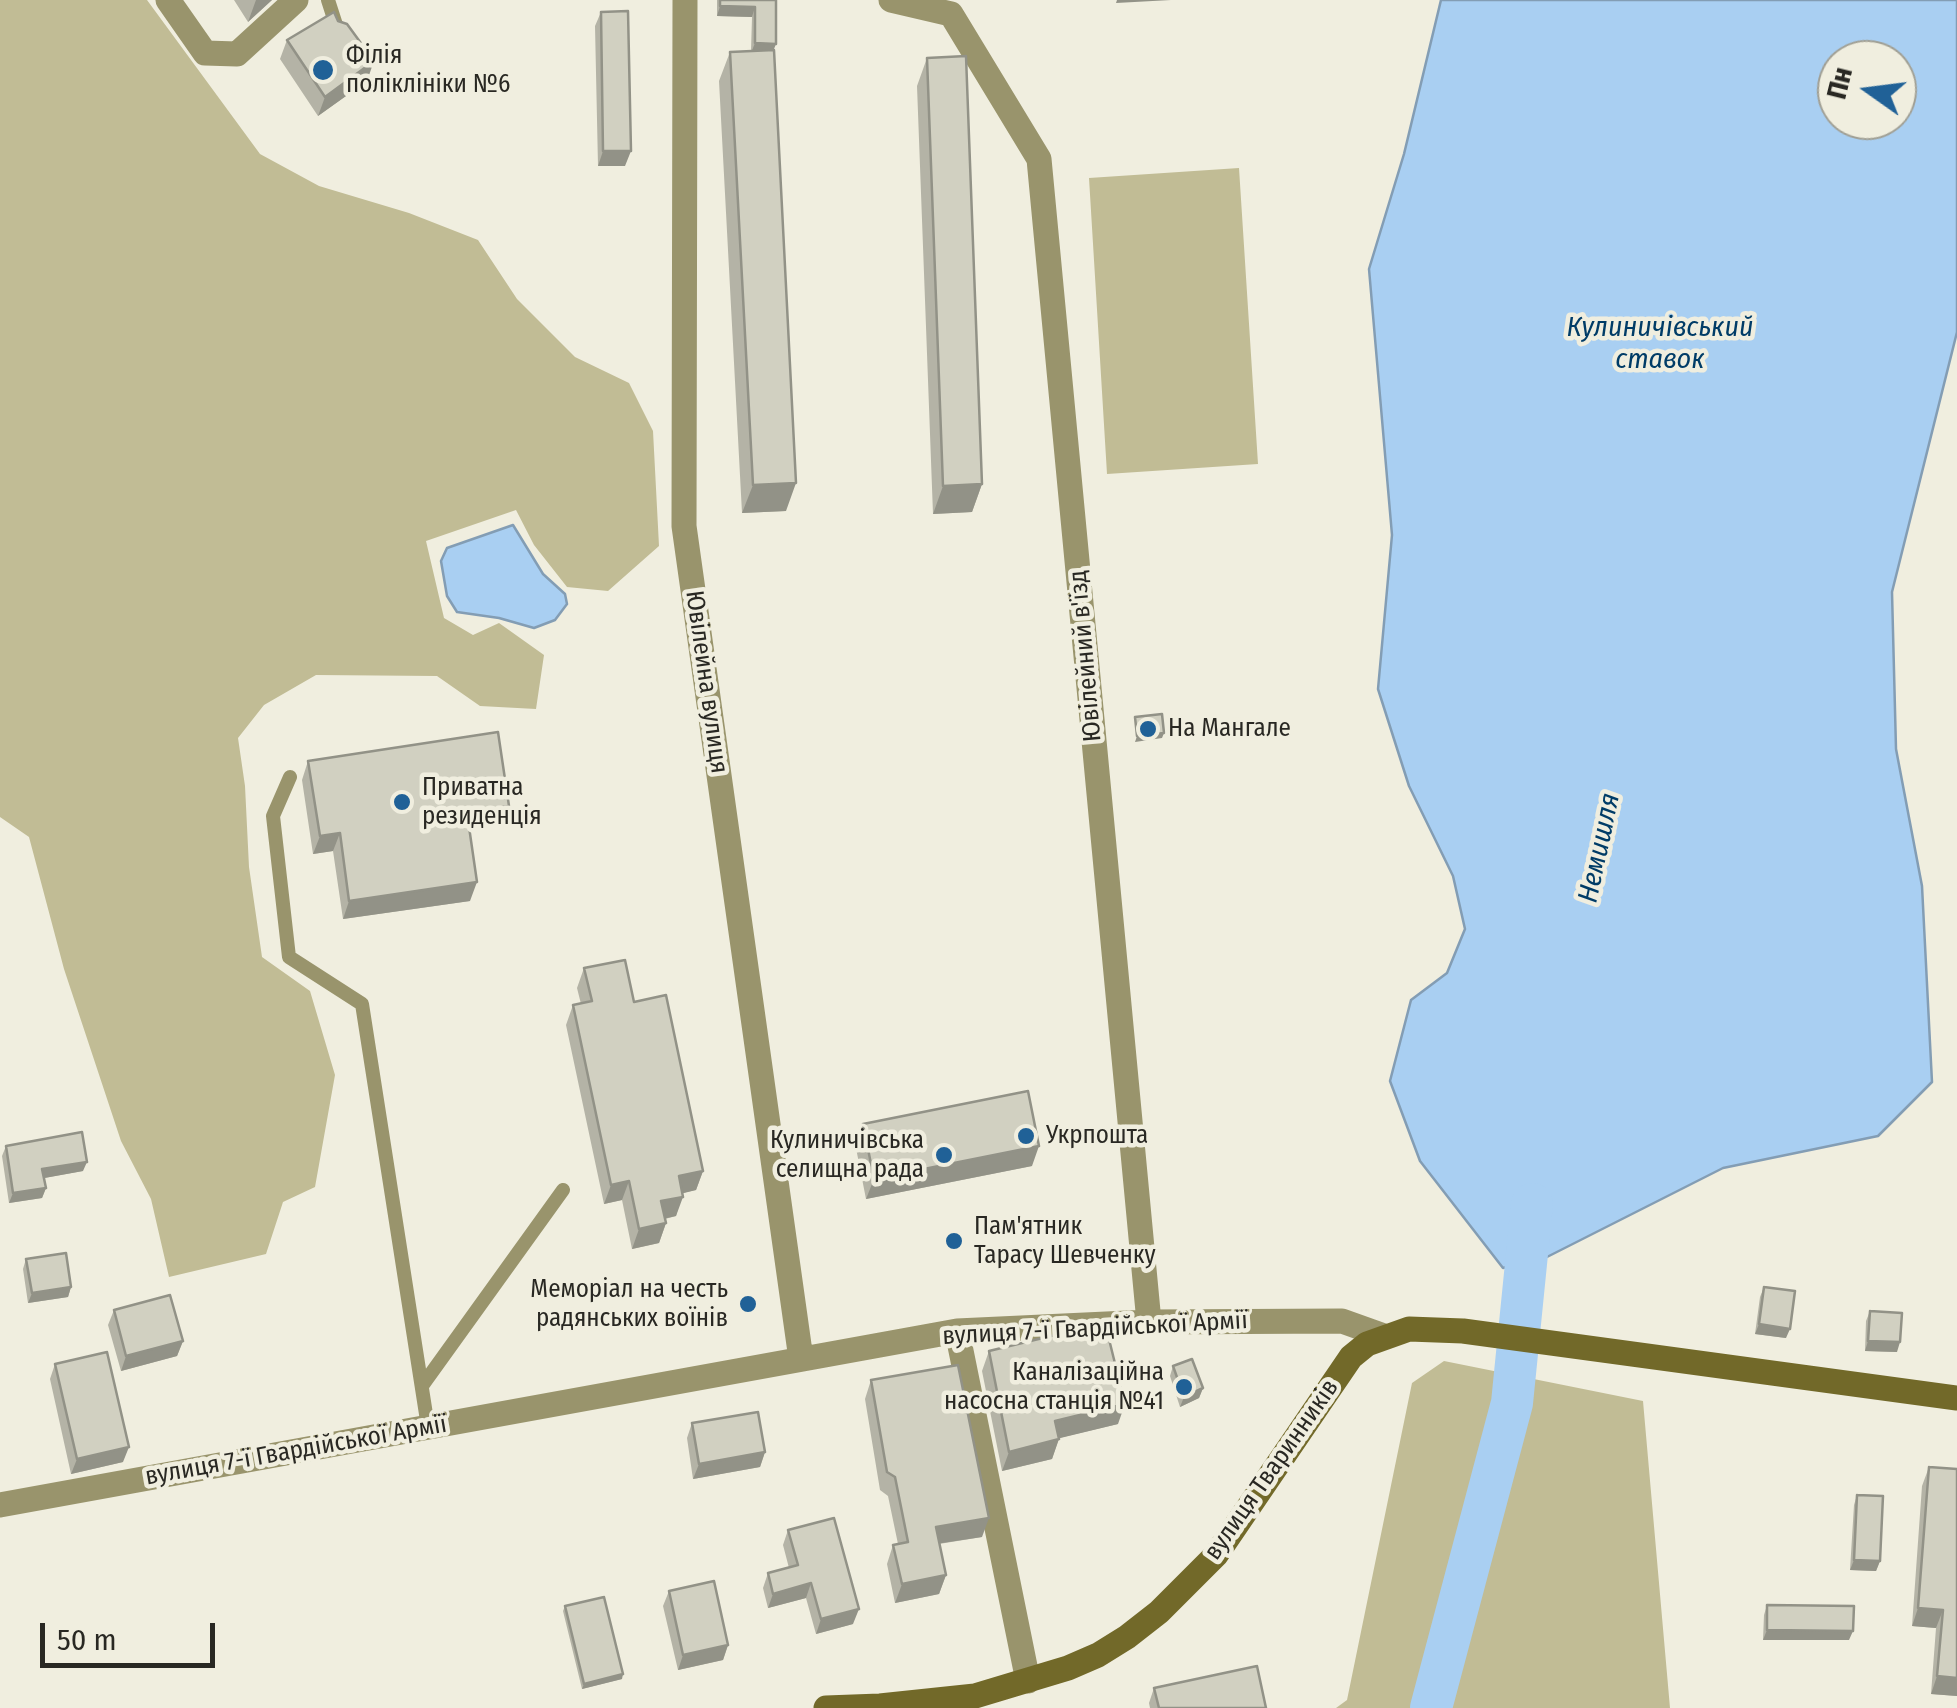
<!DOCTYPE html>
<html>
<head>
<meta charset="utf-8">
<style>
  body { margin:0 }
  #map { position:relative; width:1957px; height:1708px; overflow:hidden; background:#f0eedf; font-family:"Fira Sans Condensed",sans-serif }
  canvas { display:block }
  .north { position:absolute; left:1817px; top:40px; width:100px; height:100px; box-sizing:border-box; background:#f0eedf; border:2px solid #a09f94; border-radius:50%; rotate:284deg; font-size:28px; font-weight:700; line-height:40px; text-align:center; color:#292823 }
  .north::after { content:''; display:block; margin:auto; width:35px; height:45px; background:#206197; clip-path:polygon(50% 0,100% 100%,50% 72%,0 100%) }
  .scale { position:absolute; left:40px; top:1623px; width:175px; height:45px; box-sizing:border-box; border:5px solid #292823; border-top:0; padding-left:12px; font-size:30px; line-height:35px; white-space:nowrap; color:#292823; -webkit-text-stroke:8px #f0eedf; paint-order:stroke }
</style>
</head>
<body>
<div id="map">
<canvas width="1957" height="1708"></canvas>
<div class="north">Пн</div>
<div class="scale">50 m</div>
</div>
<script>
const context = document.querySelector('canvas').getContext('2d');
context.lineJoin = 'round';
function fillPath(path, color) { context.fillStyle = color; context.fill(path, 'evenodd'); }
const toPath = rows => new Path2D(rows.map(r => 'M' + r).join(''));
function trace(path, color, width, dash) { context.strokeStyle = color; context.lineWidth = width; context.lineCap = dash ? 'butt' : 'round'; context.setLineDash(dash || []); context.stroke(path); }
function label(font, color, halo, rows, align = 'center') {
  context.font = font + ' "Fira Sans Condensed",sans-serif'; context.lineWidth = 9; context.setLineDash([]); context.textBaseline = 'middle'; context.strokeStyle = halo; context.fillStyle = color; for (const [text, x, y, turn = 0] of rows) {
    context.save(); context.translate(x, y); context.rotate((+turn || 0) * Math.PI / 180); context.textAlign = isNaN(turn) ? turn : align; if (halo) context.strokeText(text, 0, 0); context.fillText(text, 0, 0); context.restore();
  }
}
const green = toPath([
  [0,0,147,0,260,154,319,186,409,213,478,240,517,299,575,357,629,383,653,431,659,546,608,591,567,587,534,545,516,510,426,541,444,618,473,635,499,623,544,655,536,709,480,706,437,676,316,675,264,705,238,738,245,786,249,867,262,957,310,991,335,1075,315,1187,283,1202,266,1254,169,1277,151,1199,121,1141,64,969,29,837,0,817],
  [1239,168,1258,464,1107,474,1089,178],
  [1444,1361,1643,1401,1670,1708,1336,1708,1347,1700,1412,1383]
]);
const water = toPath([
  [1441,0,1957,0,1957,332,1892,592,1896,749,1922,886,1932,1082,1878,1136,1723,1168,1545,1258,1503,1268,1420,1161,1390,1081,1411,1000,1447,973,1465,929,1453,876,1409,786,1378,689,1392,535,1369,269,1404,154,1441,0],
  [1897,60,1897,120,1837,120,1837,60,1897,60],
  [513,525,543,574,565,594,567,604,555,620,534,628,499,618,457,612,447,596,441,561,447,548,513,525]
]);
const river = toPath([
  [1431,1708,1512,1403,1532,1204]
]);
const lane = toPath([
  [328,0,337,28],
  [290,777,273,816,289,957,362,1004,428,1427],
  [422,1386,563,1190]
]);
const street = toPath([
  [168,0,205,53,237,54,296,0],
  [685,0,684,526,801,1359],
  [891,0,951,14,1039,159,1149,1322],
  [957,1331,1028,1681],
  [0,1505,957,1331,1149,1322,1342,1321,1384,1336]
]);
const secondary = toPath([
  [826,1708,880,1706,975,1696,1068,1668,1098,1655,1127,1637,1159,1612,1216,1555,1351,1357,1367,1344,1409,1329,1463,1331,1957,1398]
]);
const wall = toPath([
  [234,0,272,0,248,22],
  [717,0,776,0,773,50,786,511,742,513,719,81,730,52,751,51,752,17,717,16],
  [601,12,625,166,598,166,595,26],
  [287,40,367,81,318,116,280,59],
  [927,58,982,484,972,512,933,514,917,86],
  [308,761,503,824,469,830,470,901,343,919,333,851,313,854,302,780],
  [584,968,634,1002,703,1171,696,1190,682,1193,676,1216,665,1219,666,1223,659,1243,632,1249,622,1200,604,1204,566,1025,573,1005,581,1004,577,988],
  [863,1124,1032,1166,866,1199,855,1143],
  [6,1146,83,1171,44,1178,46,1188,42,1198,9,1203,2,1156],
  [26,1259,71,1287,68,1297,28,1303,23,1269],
  [1764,1287,1786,1338,1755,1334,1760,1297],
  [114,1310,183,1341,177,1356,121,1371,108,1325],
  [1870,1311,1897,1352,1865,1351,1866,1321],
  [989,1351,1118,1424,1059,1438,1052,1459,1002,1471,982,1371],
  [55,1364,123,1462,71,1474,50,1379],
  [1173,1366,1203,1388,1199,1398,1180,1407,1170,1376],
  [871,1380,982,1537,939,1544,946,1575,939,1594,895,1603,887,1564,893,1545,898,1544,888,1496,880,1490,865,1399],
  [692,1423,765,1452,760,1467,693,1479,687,1438],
  [1929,1467,1957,1469,1957,1696,1931,1694,1936,1628,1912,1626,1922,1486],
  [1857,1495,1880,1561,1876,1571,1850,1570,1854,1505],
  [788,1530,853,1624,816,1634,806,1598,768,1608,763,1588,768,1573,789,1568,783,1545],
  [669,1591,728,1645,723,1660,678,1670,663,1606],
  [1767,1605,1849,1640,1763,1640,1764,1615],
  [565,1606,622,1679,582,1689,563,1611],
  [1154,1688,1266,1708,1150,1708,1149,1703]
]);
const shadedWall = toPath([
  [256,0,272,0,248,22],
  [1117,0,1171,0,1116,3],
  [720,6,755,7,752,17,717,16],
  [755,43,776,44,772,54,751,53],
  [374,61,367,81,318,116,325,97],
  [603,151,631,151,625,166,598,166],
  [796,483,786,511,742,513,753,485],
  [982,484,972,512,933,514,943,486],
  [1164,733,1162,738,1135,742,1137,736],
  [509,806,503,824,460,831,467,813],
  [340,833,333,851,313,854,320,836],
  [477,882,470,901,343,919,349,901],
  [1039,1146,1032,1166,866,1199,874,1179],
  [87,1162,83,1171,39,1179,42,1169],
  [703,1171,696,1190,672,1196,679,1176],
  [629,1181,622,1200,604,1204,611,1185],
  [46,1188,42,1198,9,1203,13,1193],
  [683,1197,676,1216,654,1221,661,1201],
  [666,1223,659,1243,632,1249,639,1229],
  [71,1287,68,1297,28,1303,32,1293],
  [1759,1324,1790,1329,1786,1338,1755,1334],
  [183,1341,177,1356,121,1371,126,1356],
  [1868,1341,1900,1342,1897,1352,1865,1351],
  [1203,1388,1199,1398,1180,1407,1184,1397],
  [1125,1404,1118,1424,1048,1441,1055,1421],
  [1059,1439,1052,1459,1002,1471,1009,1452],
  [129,1447,123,1462,71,1474,77,1459],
  [765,1452,760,1467,693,1479,699,1464],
  [989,1518,982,1537,929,1545,936,1527],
  [1854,1560,1880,1561,1876,1571,1850,1570],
  [946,1575,939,1594,895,1603,902,1584],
  [811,1583,806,1598,768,1608,773,1594],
  [1918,1608,1943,1610,1936,1628,1912,1626],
  [859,1609,853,1624,816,1634,821,1619],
  [1767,1630,1853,1631,1849,1640,1763,1640],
  [728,1645,723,1660,678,1670,683,1655],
  [623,1674,622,1679,582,1689,584,1684],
  [1937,1676,1957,1678,1957,1696,1931,1694]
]);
const building = toPath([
  [720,0,776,0,776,44,755,43,755,7,720,6,720,0],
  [628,11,631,151,603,151,601,12,628,11],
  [334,12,338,21,347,24,374,61,325,97,287,40,334,12],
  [774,50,796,483,753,485,730,52,774,50],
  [966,56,982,484,943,486,927,58,966,56],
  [1162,714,1164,733,1137,736,1135,717,1162,714],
  [498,732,509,806,467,813,477,882,349,901,340,833,320,836,308,761,498,732],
  [625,960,634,1002,666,995,703,1171,679,1176,683,1197,661,1201,666,1223,639,1229,629,1181,611,1185,573,1005,592,1001,584,968,625,960],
  [1028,1091,1039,1146,874,1179,863,1124,1028,1091],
  [82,1132,87,1162,42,1169,46,1188,13,1193,6,1146,82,1132],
  [66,1253,71,1287,32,1293,26,1259,66,1253],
  [1764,1287,1795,1291,1790,1329,1759,1324,1764,1287],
  [170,1295,183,1341,126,1356,114,1310,170,1295],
  [1870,1311,1902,1313,1900,1342,1868,1341,1870,1311],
  [1105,1323,1125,1404,1055,1421,1059,1439,1009,1452,989,1351,1105,1323],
  [107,1352,129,1447,77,1459,55,1364,107,1352],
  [1192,1359,1203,1388,1184,1397,1173,1366,1192,1359],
  [958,1365,989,1518,936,1527,946,1575,902,1584,893,1545,908,1542,895,1477,887,1472,871,1380,958,1365],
  [758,1412,765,1452,699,1464,692,1423,758,1412],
  [1929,1467,1957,1469,1957,1678,1937,1676,1943,1610,1918,1608,1929,1467],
  [1857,1495,1883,1496,1880,1561,1854,1560,1857,1495],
  [834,1518,859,1609,821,1619,811,1583,773,1594,768,1573,798,1565,788,1530,834,1518],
  [714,1581,728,1645,683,1655,669,1591,714,1581],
  [604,1597,623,1674,584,1684,565,1606,604,1597],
  [1767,1605,1854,1606,1853,1631,1767,1630,1767,1605],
  [1257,1666,1266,1708,1159,1708,1154,1688,1257,1666]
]);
const markers = [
  [323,70,12,"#206197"],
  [1148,729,10,"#206197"],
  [402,802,10,"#206197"],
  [1026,1136,10,"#206197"],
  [944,1155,10,"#206197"],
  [954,1241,10,"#206197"],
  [748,1304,10,"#206197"],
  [1184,1387,10,"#206197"]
];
const poiNames = [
  ["Філія",346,56],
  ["поліклініки №6",346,85],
  ["На Мангале",1168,729],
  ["Приватна",422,788],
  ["резиденція",422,817],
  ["Укрпошта",1046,1136],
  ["Кулиничівська",924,1141,"right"],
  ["селищна рада",924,1170,"right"],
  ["Пам'ятник",974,1227],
  ["Тарасу Шевченку",974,1256],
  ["Меморіал на честь",728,1290,"right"],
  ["радянських воїнів",728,1319,"right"],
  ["Каналізаційна",1164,1373,"right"],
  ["насосна станція №41",1164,1402,"right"]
];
const streetNames = [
  ["Ювілейний в'їзд",1086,656,-95],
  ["Ювілейна вулиця",706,682,82],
  ["вулиця 7-ї Гвардійської Армії",1095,1329,-3],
  ["вулиця 7-ї Гвардійської Армії",296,1451,-10],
  ["вулиця Тваринників",1272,1470,-55]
];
const waterNames = [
  ["Кулиничівський",1660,328],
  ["ставок",1660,360],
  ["Немишля",1600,848,-78]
];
fillPath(green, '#c1bc95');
fillPath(water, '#a9cff2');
trace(water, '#839db4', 2.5);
trace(river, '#a9cff2', 42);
trace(lane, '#99946c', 14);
trace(street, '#99946c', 25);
trace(secondary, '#726929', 25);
fillPath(wall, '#b4b3a6');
fillPath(shadedWall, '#929287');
fillPath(building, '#d1d0c1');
trace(building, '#929287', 2.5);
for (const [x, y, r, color] of markers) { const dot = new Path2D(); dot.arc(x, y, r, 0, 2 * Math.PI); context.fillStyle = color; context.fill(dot); trace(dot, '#f0eedf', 4); }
label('25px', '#292823', '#f0eedf', poiNames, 'left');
label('25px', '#292823', '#f0eedf', streetNames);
label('italic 28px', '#003c67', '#f0eedf', waterNames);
</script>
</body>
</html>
